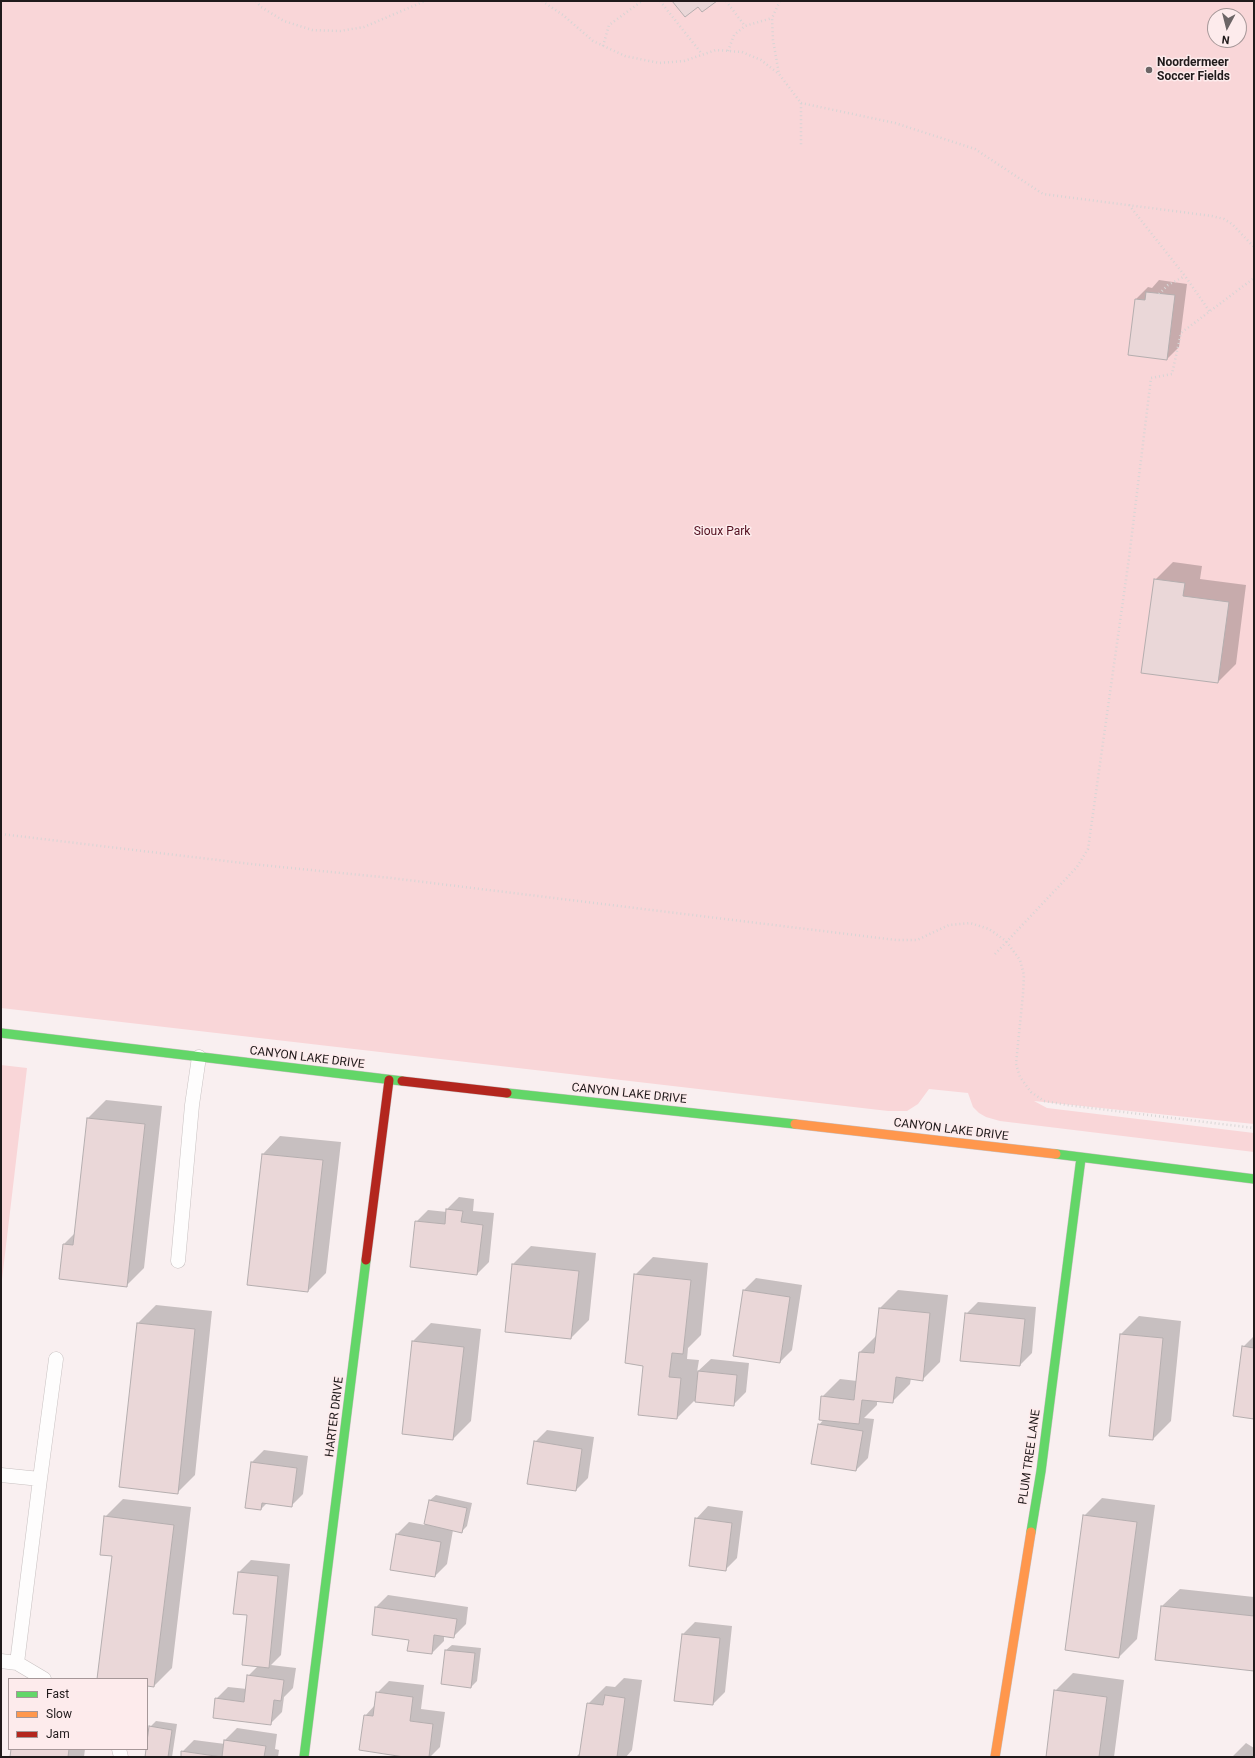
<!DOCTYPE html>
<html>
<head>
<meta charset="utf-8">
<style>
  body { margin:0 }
  #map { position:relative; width:1255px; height:1758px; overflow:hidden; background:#f9eff0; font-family:Roboto,sans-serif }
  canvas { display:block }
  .frame { position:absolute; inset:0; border:2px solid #201a1b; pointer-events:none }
  .legend { position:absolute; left:8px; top:1678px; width:140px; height:72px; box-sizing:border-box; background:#fdebec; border:1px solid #a59798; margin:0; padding:5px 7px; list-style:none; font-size:12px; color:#201a1b }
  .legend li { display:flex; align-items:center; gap:8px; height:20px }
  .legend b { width:20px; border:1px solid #a59798 }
  .north { position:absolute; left:1207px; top:8px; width:40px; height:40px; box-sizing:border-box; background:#fdebec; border:1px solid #a59798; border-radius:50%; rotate:187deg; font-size:11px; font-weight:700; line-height:16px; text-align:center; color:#201a1b }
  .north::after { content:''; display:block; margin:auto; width:14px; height:18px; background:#6c6566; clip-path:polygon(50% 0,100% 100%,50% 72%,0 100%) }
</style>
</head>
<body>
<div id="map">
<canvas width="1255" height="1758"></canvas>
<div class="frame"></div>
<ul class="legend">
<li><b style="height:5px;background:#63d668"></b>Fast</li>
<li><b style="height:5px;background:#ff974d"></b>Slow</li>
<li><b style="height:5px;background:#b3261e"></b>Jam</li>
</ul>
<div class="north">N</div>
</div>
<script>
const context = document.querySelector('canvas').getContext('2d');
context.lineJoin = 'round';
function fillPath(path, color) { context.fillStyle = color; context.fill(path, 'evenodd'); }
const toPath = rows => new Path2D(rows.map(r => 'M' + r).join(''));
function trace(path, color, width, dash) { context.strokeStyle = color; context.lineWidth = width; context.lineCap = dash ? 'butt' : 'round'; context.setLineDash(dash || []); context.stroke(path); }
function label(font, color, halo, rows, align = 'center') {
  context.font = font + ' Roboto,sans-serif'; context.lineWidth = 3; context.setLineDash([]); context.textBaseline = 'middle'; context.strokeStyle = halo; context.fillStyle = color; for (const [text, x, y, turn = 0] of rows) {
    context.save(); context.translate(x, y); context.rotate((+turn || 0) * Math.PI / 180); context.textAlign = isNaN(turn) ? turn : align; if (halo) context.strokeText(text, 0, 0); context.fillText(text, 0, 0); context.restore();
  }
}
const green = toPath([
  [1,1,1254,1,1254,1124,1034,1101,1047,1108,1254,1133,1254,1152,1000,1121,986,1117,979,1113,973,1107,968,1093,929,1089,918,1104,907,1111,888,1111,1,1008],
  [1215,16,1239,16,1239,40,1215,40],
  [1,1065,27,1068,1,1288]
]);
const shadow = toPath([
  [1159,280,1187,284,1179,347,1167,359,1136,299,1148,287,1152,288],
  [1173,562,1202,566,1200,579,1246,585,1236,664,1218,682,1155,580],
  [106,1100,162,1106,144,1268,126,1286,64,1244,76,1232,88,1118],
  [280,1136,341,1142,326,1273,308,1291,248,1284,263,1154],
  [459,1197,474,1199,473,1211,494,1213,489,1262,477,1274,416,1222,428,1210,447,1212,447,1209],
  [531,1246,596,1253,589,1320,571,1338,506,1331,513,1264],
  [653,1257,708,1263,701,1335,688,1348,687,1359,699,1360,697,1372,711,1359,749,1363,746,1392,734,1404,694,1401,677,1418,644,1365,635,1275],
  [756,1278,802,1285,792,1350,780,1362,744,1290],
  [898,1290,948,1295,940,1362,922,1380,911,1378,910,1384,892,1402,877,1400,877,1405,864,1418,874,1419,868,1458,856,1470,819,1425,824,1419,822,1397,840,1379,857,1381,860,1352,877,1335,880,1308],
  [978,1302,1036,1307,1032,1353,1020,1365,966,1314],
  [156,1305,212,1311,195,1475,177,1493,138,1323],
  [1139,1316,1181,1321,1171,1421,1153,1439,1121,1334],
  [431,1323,481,1329,471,1421,453,1439,413,1341],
  [1254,1336,1254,1418,1243,1347],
  [547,1430,594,1437,588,1478,576,1490,535,1442],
  [264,1450,308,1456,303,1494,291,1506,267,1503,261,1509,252,1462],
  [436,1495,472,1503,467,1526,461,1532,453,1530,447,1564,435,1576,397,1534,409,1522,425,1525,430,1500],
  [1102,1498,1155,1505,1137,1639,1119,1657,1084,1516],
  [123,1499,191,1507,172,1668,154,1686,147,1685,147,1679,98,1679,113,1556,105,1517],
  [708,1506,743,1511,737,1558,725,1570,696,1519],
  [251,1560,290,1564,281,1655,271,1665,296,1668,293,1688,284,1697,282,1712,270,1724,216,1699,228,1687,247,1689,248,1676,258,1666,239,1572],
  [1180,1589,1254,1597,1254,1670,1162,1606],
  [388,1595,468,1607,466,1624,454,1636,444,1635,444,1641,432,1653,410,1639,376,1607],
  [695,1622,732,1626,725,1692,713,1704,683,1634],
  [452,1645,481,1648,477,1681,471,1687,446,1650],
  [1073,1673,1124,1680,1114,1757,1047,1757,1055,1691],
  [624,1678,642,1680,632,1750,626,1757,576,1757,581,1752,588,1704,606,1686,615,1687],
  [389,1681,424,1685,421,1709,445,1712,440,1747,430,1757,411,1757,365,1716,375,1705,377,1693],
  [156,1721,177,1724,172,1757,146,1757,150,1727],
  [237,1728,277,1734,275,1749,279,1750,278,1757,182,1757,182,1752,194,1740,225,1744,225,1740],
  [1246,1743,1254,1748,1254,1757,1232,1757],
  [12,1749,85,1749,84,1757,11,1757]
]);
const building = toPath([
  [672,1,717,1,702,12,698,7,685,17,672,1],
  [1146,292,1175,295,1167,360,1128,355,1135,299,1145,300,1146,292],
  [1154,579,1185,583,1183,596,1229,602,1218,683,1141,673,1154,579],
  [87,1118,145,1124,127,1287,59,1279,63,1244,73,1245,87,1118],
  [262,1154,323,1160,308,1292,247,1285,262,1154],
  [446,1209,463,1211,461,1222,483,1225,477,1275,410,1267,415,1221,445,1224,446,1209],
  [512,1264,579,1271,571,1339,505,1332,512,1264],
  [634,1274,691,1280,683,1354,672,1353,669,1377,681,1378,677,1419,638,1415,643,1366,625,1363,634,1274],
  [743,1290,790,1297,780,1363,733,1356,743,1290],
  [879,1308,930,1313,923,1381,896,1377,893,1403,862,1400,859,1424,819,1420,821,1396,854,1400,859,1352,874,1353,879,1308],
  [965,1313,1025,1319,1020,1366,960,1361,965,1313],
  [137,1323,195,1329,178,1494,119,1487,137,1323],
  [1120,1334,1163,1338,1153,1440,1109,1436,1120,1334],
  [412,1341,464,1347,453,1440,402,1434,412,1341],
  [1242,1346,1254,1348,1254,1419,1233,1416,1242,1346],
  [698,1371,737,1375,734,1406,695,1402,698,1371],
  [818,1424,863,1431,856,1471,811,1464,818,1424],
  [534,1441,582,1449,576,1491,527,1484,534,1441],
  [251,1462,297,1468,292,1507,262,1503,261,1510,245,1508,251,1462],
  [429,1500,467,1508,462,1533,424,1524,429,1500],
  [1083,1515,1137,1522,1119,1658,1065,1650,1083,1515],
  [104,1516,174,1525,154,1687,147,1686,147,1679,97,1679,112,1556,100,1555,104,1516],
  [695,1518,732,1523,726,1571,689,1566,695,1518],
  [396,1534,441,1542,435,1577,390,1570,396,1534],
  [238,1572,278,1576,269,1668,242,1665,247,1615,233,1614,238,1572],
  [1161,1606,1254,1616,1254,1671,1155,1660,1161,1606],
  [375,1607,457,1619,454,1638,434,1635,432,1654,407,1651,409,1640,372,1635,375,1607],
  [682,1634,720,1638,713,1705,674,1701,682,1634],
  [445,1650,475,1653,471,1688,441,1684,445,1650],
  [247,1675,284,1680,281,1701,274,1700,271,1725,213,1718,215,1698,244,1702,247,1675],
  [1054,1690,1107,1697,1099,1757,1046,1757,1054,1690],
  [376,1692,413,1697,410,1721,433,1724,429,1757,404,1757,359,1750,364,1715,373,1716,376,1692],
  [605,1695,625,1698,617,1757,579,1757,587,1703,603,1705,605,1695],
  [149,1726,172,1730,168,1757,145,1757,149,1726],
  [224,1740,266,1746,264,1757,181,1757,181,1751,222,1757,224,1740],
  [11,1749,69,1749,68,1757,10,1757,11,1749]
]);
const path = toPath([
  [256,1,261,7,284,21,312,30,340,31,364,27,425,1],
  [542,1,563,15,593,41,625,56,659,63,684,61,716,50,742,52,761,60,779,74],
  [660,1,702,54],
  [726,1,745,26],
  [780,1,772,18,773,40,779,74,801,103,801,146],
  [603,46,609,25,642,1],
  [728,51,734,35,745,26,772,18],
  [801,103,895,123,975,149,1043,194,1212,216,1224,219,1232,224,1254,247],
  [1129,205,1185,276,1210,312],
  [1159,294,1168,285,1185,276],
  [1,834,251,864,391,878,896,940,917,940,949,925,970,923,989,929,1006,941,1020,960,1024,975,1023,994,1016,1064,1020,1077,1031,1092,1044,1101,1067,1105,1254,1128],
  [995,954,1077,867,1088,849,1129,558,1151,378,1172,374,1181,333,1254,278]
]);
const lane = toPath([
  [178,1261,192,1105,199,1057],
  [1,1475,40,1479,56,1359],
  [1,1661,17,1663,40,1479],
  [17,1663,44,1679],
  [119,1749,121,1757]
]);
const fast = toPath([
  [1,1033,402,1081],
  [507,1093,795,1124],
  [1056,1154,1254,1179],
  [1031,1532,1041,1471,1081,1158],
  [304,1757,366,1260]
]);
const slow = toPath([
  [795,1124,1056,1154],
  [995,1757,1031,1532]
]);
const jam = toPath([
  [402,1081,507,1093],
  [366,1260,389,1080]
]);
const markers = [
  [1149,70,4,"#6c6566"]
];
const poiNames = [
  ["Noordermeer",1157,63],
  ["Soccer Fields",1157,77]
];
const parkNames = [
  ["Sioux Park",722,532]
];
const streetNames = [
  ["CANYON LAKE DRIVE",307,1058,7],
  ["CANYON LAKE DRIVE",629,1094,6],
  ["CANYON LAKE DRIVE",951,1130,7],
  ["HARTER DRIVE",335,1417,-83],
  ["PLUM TREE LANE",1030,1457,-82]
];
fillPath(green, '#f9d6d8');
fillPath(shadow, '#0003');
fillPath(building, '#ead7d8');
trace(building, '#b5aeaf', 1);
trace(lane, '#c8c1c1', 15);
trace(fast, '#c8c1c1', 10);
trace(slow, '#c8c1c1', 10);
trace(jam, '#c8c1c1', 10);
trace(path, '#d7d5d5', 2.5, [1, 3]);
trace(lane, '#fefdfd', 14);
trace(fast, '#63d668', 9);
trace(slow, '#ff974d', 9);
trace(jam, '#b3261e', 9);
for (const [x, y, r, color] of markers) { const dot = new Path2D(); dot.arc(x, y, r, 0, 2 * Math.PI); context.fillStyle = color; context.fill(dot); trace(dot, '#fdebec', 1.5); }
label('bold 12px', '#201a1b', '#fdebec', poiNames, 'left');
label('12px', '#520e1e', '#fdebec', parkNames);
label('12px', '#201a1b', '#fdebec', streetNames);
</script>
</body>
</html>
